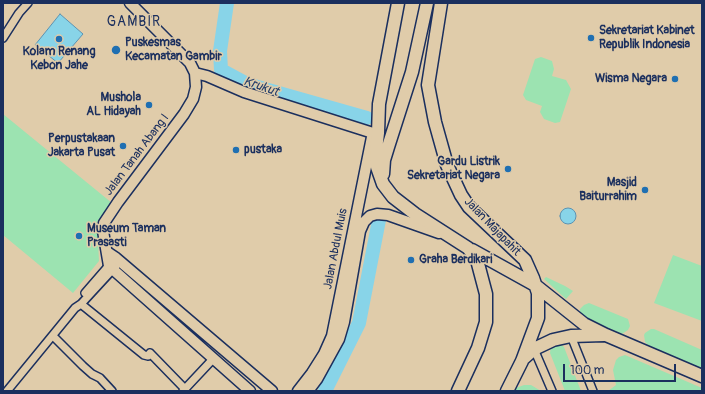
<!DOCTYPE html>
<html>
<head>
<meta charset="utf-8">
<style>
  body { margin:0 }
  #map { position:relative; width:705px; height:394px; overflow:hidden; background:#e0ccaa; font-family:Pangolin,sans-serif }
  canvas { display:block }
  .frame { position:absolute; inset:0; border:4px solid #1b2f5e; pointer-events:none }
  .scale { position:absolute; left:563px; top:364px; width:113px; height:18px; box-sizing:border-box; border:2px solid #1b2f5e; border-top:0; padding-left:5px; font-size:12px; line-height:14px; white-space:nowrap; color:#1b2f5e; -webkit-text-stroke:3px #e0ccaa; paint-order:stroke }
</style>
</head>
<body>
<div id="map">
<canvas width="705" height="394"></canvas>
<div class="frame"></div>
<div class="scale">100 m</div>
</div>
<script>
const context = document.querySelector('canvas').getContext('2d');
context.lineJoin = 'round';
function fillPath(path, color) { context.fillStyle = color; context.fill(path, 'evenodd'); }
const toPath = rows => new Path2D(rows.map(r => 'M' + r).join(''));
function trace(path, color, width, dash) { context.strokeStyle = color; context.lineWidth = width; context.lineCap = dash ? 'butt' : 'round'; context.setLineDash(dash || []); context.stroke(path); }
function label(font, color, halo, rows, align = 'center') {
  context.font = font + ' Pangolin,sans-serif'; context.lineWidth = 3; context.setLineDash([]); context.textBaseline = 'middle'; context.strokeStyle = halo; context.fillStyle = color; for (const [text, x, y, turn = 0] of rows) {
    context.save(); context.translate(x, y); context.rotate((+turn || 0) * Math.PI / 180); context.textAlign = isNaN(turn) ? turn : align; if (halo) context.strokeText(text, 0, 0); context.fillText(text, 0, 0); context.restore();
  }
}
const green = toPath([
  [541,57,552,61,554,69,552,76,566,80,571,89,560,122,555,123,544,119,540,112,542,106,526,100,523,95,535,59],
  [3,114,112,203,97,222,99,261,73,293,3,235],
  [673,255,702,266,702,321,654,303],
  [546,277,565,286,573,291,566,299,544,279],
  [589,303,628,319,630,326,628,330,622,334,587,319,580,314,580,309,584,305],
  [651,329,654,329,702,350,702,370,648,345,645,342,644,335,645,333],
  [560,344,564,347,581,391,565,391,550,353,551,346],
  [625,355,702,388,702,391,608,391,616,385,613,370,616,360,619,357],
  [524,385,531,385,541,391,513,391,516,388]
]);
const water = toPath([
  [60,14,83,34,58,63,35,45,60,14],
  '560 216a8 8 0 1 1 16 0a8 8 0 1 1-16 0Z'
]);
const river = toPath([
  [227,3,220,51,221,70,247,84,367,118],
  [325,391,359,323,379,220]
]);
const street = toPath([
  [3,38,19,13,28,3],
  [85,293,111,263],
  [81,304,144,355,148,356,150,353,185,389],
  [53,336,83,366,92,374,100,378,112,391],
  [571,336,593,391],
  [534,349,552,391],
  [7,391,75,308,81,304,116,266],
  [183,391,213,359]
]);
const secondary = toPath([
  [130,3,190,63,195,73,196,87,193,99,184,114,118,202,104,223,103,231,109,266,250,391],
  [195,73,207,76,244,92,373,133],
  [107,252,116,258,272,391],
  [298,391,312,373,324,354,332,336,372,137],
  [308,391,317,379,339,339,344,322,360,231,364,222,370,216,377,214,388,215,439,233]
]);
const primary = toPath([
  [398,3,379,104,378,133,376,150,377,167,383,184,393,197,415,214,468,248,477,260,486,294,486,322,478,348,458,391],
  [441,3,428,85,435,122,447,165,461,195,469,207,525,260,533,278,538,293,538,318,522,361,507,391],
  [383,174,384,160,388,147,412,72,427,3],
  [472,250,535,285,584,324,606,335,702,376],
  [524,358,534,349,553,340,571,336,604,335]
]);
const markers = [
  [591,38,4,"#1f6fb2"],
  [59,39,4,"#1f6fb2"],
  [116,50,5,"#1f6fb2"],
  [675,79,4,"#1f6fb2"],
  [149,105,4,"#1f6fb2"],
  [123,146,4,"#1f6fb2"],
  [236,150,4,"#1f6fb2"],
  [508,169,4,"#1f6fb2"],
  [645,190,4,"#1f6fb2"],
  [79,236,4,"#1f6fb2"],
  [411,260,4,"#1f6fb2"]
];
const poiNames = [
  ["Sekretariat Kabinet",599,31],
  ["Republik Indonesia",599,45],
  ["Puskesmas",125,43],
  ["Kecamatan Gambir",125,57],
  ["Kolam Renang",59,52,"center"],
  ["Kebon Jahe",59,66,"center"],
  ["Wisma Negara",667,79,"right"],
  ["Mushola",141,98,"right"],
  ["AL Hidayah",141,112,"right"],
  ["Perpustakaan",115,139,"right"],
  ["Jakarta Pusat",115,153,"right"],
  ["pustaka",244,150],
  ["Gardu Listrik",500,162,"right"],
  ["Sekretariat Negara",500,176,"right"],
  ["Masjid",637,183,"right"],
  ["Baiturrahim",637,197,"right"],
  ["Museum Taman",87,229],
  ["Prasasti",87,243],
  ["Graha Berdikari",419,260]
];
const streetNames = [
  ["Jalan Tanah Abang I",137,155,-53],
  ["Jalan Majapahit",492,227,46],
  ["Jalan Abdul Muis",336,249,-79]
];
const waterNames = [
  ["Krukut",261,87,19]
];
const quarterNames = [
  ["GAMBIR",134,22]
];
fillPath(green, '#9ce3b1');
fillPath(water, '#88d4e8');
trace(water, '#5c92b1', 1);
trace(river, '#88d4e8', 14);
trace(street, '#1b2f5e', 10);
trace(secondary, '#1b2f5e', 13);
trace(primary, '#1b2f5e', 15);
trace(street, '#e0ccaa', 7);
trace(secondary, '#e0ccaa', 10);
trace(primary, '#e0ccaa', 12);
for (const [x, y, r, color] of markers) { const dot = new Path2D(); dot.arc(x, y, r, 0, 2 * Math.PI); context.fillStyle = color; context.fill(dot); trace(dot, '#e0ccaa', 1.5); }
label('bold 12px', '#1b2f5e', '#e0ccaa', poiNames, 'left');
label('12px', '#1b2f5e', '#e0ccaa', streetNames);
label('italic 13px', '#26406c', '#e0ccaa', waterNames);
context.letterSpacing = '1px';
label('14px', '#1b2f5e', '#e0ccaa', quarterNames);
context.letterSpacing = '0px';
</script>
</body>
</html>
